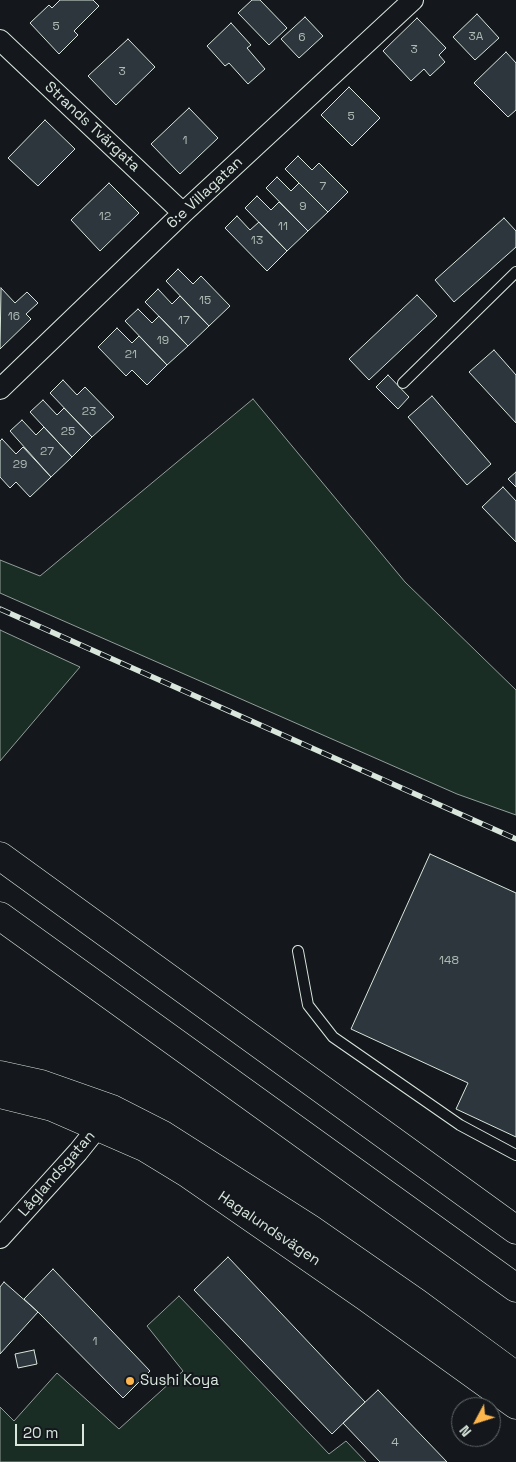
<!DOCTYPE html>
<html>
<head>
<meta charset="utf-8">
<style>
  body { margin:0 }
  #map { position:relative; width:516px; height:1462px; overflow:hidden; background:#14181c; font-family:"Space Grotesk",sans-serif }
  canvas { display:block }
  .north { position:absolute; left:451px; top:1397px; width:50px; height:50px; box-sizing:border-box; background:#14181c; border:1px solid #626a69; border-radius:50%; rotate:230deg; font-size:14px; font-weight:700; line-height:20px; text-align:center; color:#d8e6dc }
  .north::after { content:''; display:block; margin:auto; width:18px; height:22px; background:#ffb74d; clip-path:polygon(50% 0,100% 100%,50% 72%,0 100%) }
  .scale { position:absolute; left:15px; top:1424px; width:69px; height:22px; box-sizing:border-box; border:2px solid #d8e6dc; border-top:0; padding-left:6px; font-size:15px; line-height:18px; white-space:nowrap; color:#d8e6dc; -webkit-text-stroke:4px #14181c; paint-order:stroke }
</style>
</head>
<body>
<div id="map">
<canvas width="516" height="1462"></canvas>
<div class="north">N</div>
<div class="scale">20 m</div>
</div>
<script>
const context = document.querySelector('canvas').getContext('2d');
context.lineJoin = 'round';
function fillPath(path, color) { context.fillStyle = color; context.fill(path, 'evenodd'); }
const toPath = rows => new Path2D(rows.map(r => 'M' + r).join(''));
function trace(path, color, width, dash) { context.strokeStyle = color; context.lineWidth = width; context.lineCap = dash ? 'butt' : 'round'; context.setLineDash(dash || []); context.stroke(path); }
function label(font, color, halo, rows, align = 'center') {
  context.font = font + ' "Space Grotesk",sans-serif'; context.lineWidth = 4; context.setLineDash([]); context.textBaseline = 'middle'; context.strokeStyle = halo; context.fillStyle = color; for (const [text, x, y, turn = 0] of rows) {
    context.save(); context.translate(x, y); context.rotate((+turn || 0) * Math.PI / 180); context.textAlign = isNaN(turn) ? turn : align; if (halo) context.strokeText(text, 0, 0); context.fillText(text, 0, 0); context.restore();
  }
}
const green = toPath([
  [253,399,405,582,516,690,516,815,457,794,0,593,0,560,40,576,253,399],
  [0,630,80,667,0,761,0,630],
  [179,1296,329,1454,346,1441,366,1462,0,1462,0,1407,14,1421,57,1373,119,1429,183,1371,147,1326,179,1296]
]);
const building = toPath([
  [60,0,93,0,99,6,74,31,78,35,59,54,30,23,49,5,52,8,60,0],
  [252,0,260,0,287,28,269,45,238,13,252,0],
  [477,14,499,38,475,60,453,37,477,14],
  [305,17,323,36,299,58,281,39,305,17],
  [417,18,446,48,439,55,445,62,430,76,424,69,411,81,383,51,417,18],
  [231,23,251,45,247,48,265,69,248,84,229,63,225,66,207,46,231,23],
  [128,39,155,67,116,105,88,76,128,39],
  [506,52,516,63,516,110,508,117,474,83,506,52],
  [349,87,380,118,352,146,321,115,349,87],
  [189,108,218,138,180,174,151,144,189,108],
  [45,120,75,149,38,186,8,158,45,120],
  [298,156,312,170,319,163,348,192,328,212,285,169,298,156],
  [277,177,291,191,299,183,328,212,308,231,266,188,277,177],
  [109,183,139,213,100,251,71,220,109,183],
  [257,196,271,210,279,202,308,231,287,251,245,208,257,196],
  [237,216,250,230,259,222,287,251,267,271,225,228,237,216],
  [504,218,516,231,516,247,454,302,435,280,504,218],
  [178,269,193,284,201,276,230,306,209,326,166,281,178,269],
  [1,288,15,303,27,292,38,303,26,314,31,319,0,349,1,288],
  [158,289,172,304,180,296,209,326,188,346,145,302,158,289],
  [417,295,437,316,369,380,349,359,417,295],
  [138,309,152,323,159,316,188,346,167,365,125,321,138,309],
  [117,328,132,343,139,336,167,365,147,385,132,370,126,376,98,347,117,328],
  [494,350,516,375,516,423,469,372,494,350],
  [388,375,409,397,398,409,376,387,388,375],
  [63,380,77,395,85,387,114,417,92,437,50,393,63,380],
  [432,396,491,464,467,485,408,417,432,396],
  [43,400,57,415,64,408,92,437,72,457,30,412,43,400],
  [22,420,36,435,44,427,72,457,51,477,10,431,22,420],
  [2,439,16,454,23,447,51,477,30,497,16,482,10,488,0,477,0,441,2,439],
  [516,472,516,487,508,479,516,472],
  [503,487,516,501,516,542,482,507,503,487],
  [430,854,516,893,516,1137,456,1109,468,1083,351,1029,430,854],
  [228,1257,365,1402,332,1434,194,1290,228,1257],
  [53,1269,150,1371,123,1398,38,1312,24,1299,53,1269],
  [4,1282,38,1312,0,1354,0,1287,4,1282],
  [34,1350,37,1364,18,1368,15,1354,34,1350],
  [378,1390,447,1462,380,1462,343,1423,378,1390]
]);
const lane = toPath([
  [403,383,516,272],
  [298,951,308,1005,333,1037,460,1125,516,1155]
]);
const street = toPath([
  [0,40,183,213],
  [0,389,183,213,413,0],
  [0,1238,78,1152,106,1117]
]);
const secondary = toPath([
  [0,1075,41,1084,112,1109,163,1135,309,1228,417,1303,516,1376],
  [0,1094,52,1107,146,1148,187,1173,366,1297,516,1405]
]);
const highway = toPath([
  [0,856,516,1230],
  [0,916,516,1288]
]);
const rail = toPath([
  [0,609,516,839]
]);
const markers = [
  [130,1381,5,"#ffb74d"]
];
const numberNames = [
  ["5",56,27],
  ["3A",476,37],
  ["6",302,38],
  ["3",414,50],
  ["3",122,72],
  ["5",351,117],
  ["1",185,141],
  ["7",323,187],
  ["9",303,207],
  ["12",105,217],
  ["11",283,227],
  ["13",257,241],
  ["15",205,301],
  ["16",14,317],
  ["17",184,321],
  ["19",163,341],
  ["21",131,355],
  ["23",89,412],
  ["25",68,432],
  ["27",47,452],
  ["29",20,465],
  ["148",449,961],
  ["1",95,1342],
  ["4",395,1443]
];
const streetNames = [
  ["Strands Tvärgata",92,127,43],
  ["6:e Villagatan",205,193,-43],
  ["Låglandsgatan",57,1174,-49],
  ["Hagalundsvägen",269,1229,34]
];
const poiNames = [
  ["Sushi Koya",140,1381]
];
fillPath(green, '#1a2d24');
trace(green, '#939e99', 1);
fillPath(building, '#2c363c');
trace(building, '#d8e6dc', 1);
trace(lane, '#d8e6dc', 12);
trace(street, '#d8e6dc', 22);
trace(secondary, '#d8e6dc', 29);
trace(highway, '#d8e6dc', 29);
trace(lane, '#14181c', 10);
trace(street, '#14181c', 20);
trace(secondary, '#14181c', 28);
trace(highway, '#14181c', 28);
trace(rail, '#d8e6dc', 5.5);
trace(rail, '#14181c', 4, [11]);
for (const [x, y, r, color] of markers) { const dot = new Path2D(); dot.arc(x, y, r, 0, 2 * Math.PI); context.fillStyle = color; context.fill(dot); trace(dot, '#14181c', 2); }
label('12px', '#adbab4', null, numberNames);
label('15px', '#d8e6dc', '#14181c', streetNames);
label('15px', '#d8e6dc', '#14181c', poiNames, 'left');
</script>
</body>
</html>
